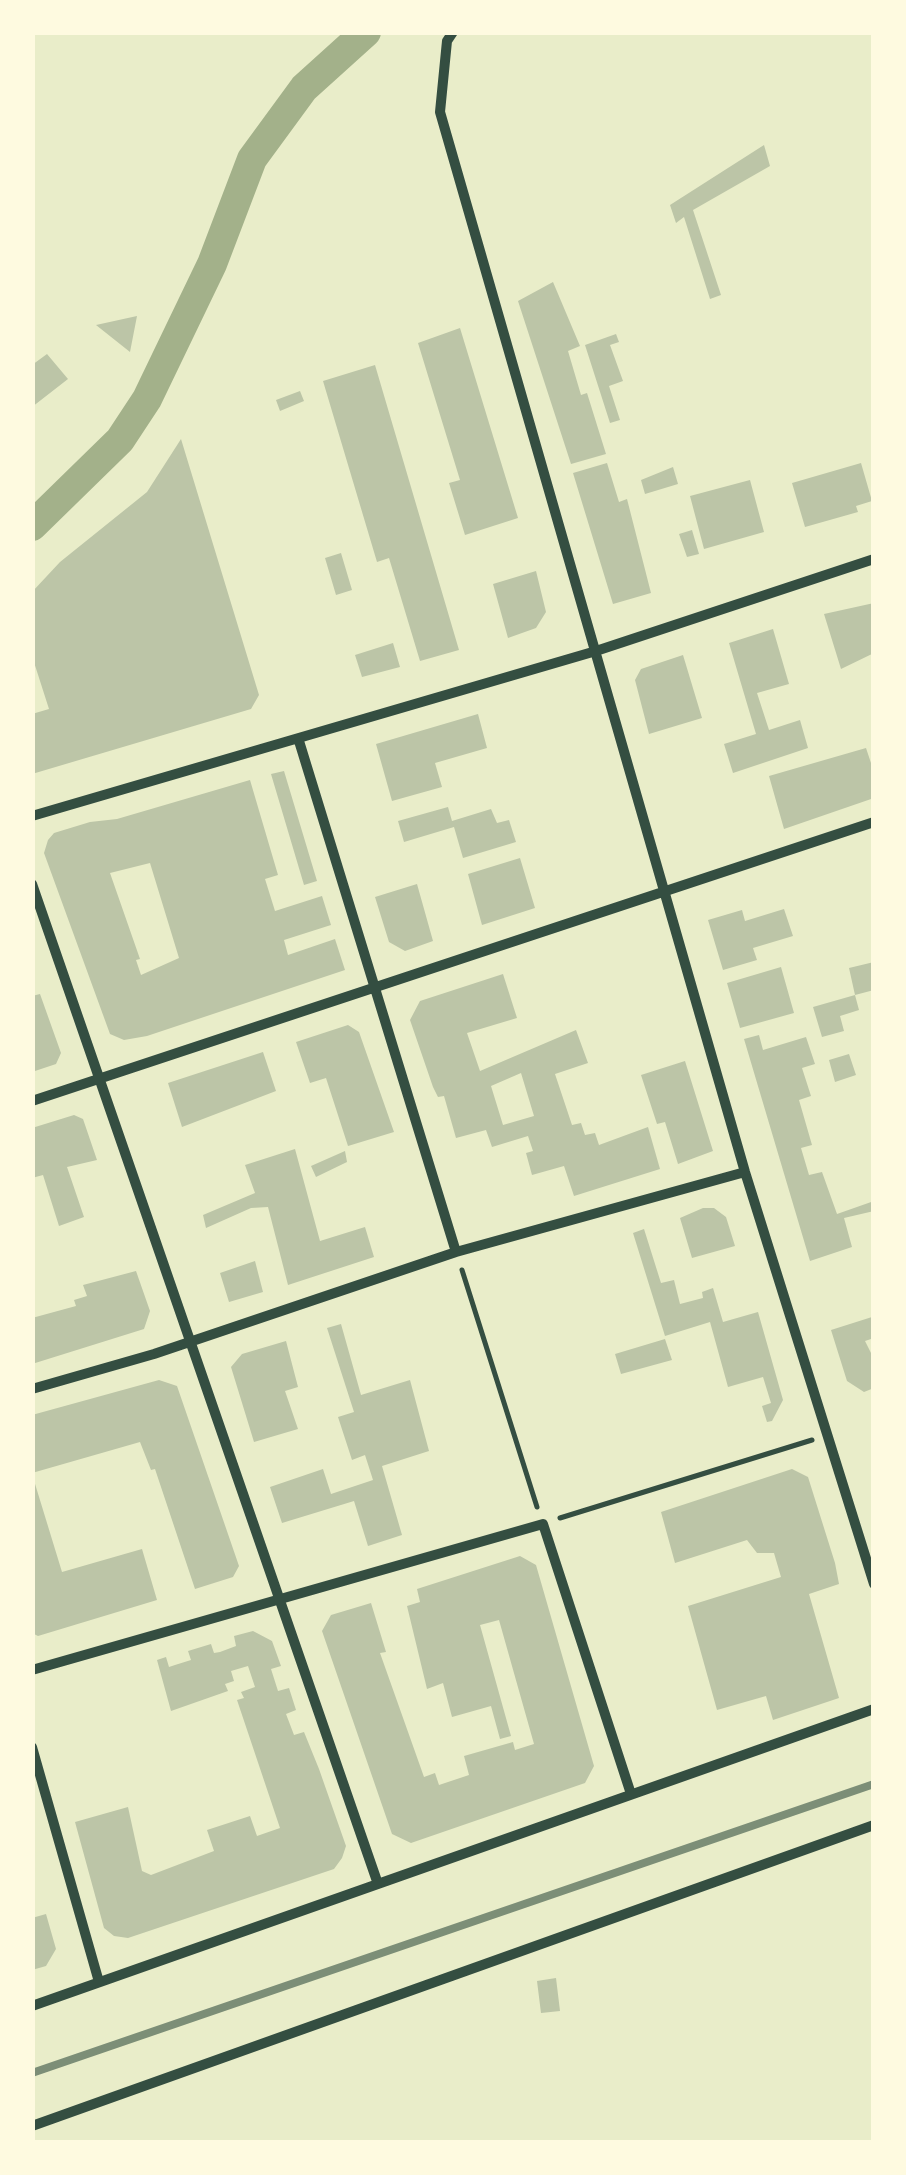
<!DOCTYPE html>
<html>
<head>
<meta charset="utf-8">
<style>
  body { margin:0 }
  #map { position:relative; width:906px; height:2175px; overflow:hidden; background:#e9edc9; font-family:"Golos Text",sans-serif }
  canvas { display:block }
  .frame { position:absolute; inset:0; border:35px solid #fefae0; pointer-events:none }
</style>
</head>
<body>
<div id="map">
<canvas width="906" height="2175"></canvas>
<div class="frame"></div>
</div>
<script>
const context = document.querySelector('canvas').getContext('2d');
context.lineJoin = 'round';
const toPath = rows => new Path2D(rows.map(r => 'M' + r).join(''));
function trace(path, color, width, dash) { context.strokeStyle = color; context.lineWidth = width; context.lineCap = dash ? 'butt' : 'round'; context.setLineDash(dash || []); context.stroke(path); }
function fillPath(path, color) { context.fillStyle = color; context.fill(path, 'evenodd'); }
const canal = toPath([
  [32,526,120,440,147,399,212,264,252,159,304,88,366,32]
]);
const building = toPath([
  [764,145,770,166,693,210,721,295,710,299,684,217,676,223,670,205],
  [553,282,580,346,568,351,581,395,587,393,606,454,571,464,518,301],
  [137,316,130,352,96,325],
  [460,328,518,518,465,535,449,483,460,480,418,343],
  [616,334,619,342,610,345,623,381,609,386,620,420,610,423,585,345],
  [47,354,68,379,32,407,32,365],
  [375,365,459,650,420,661,389,558,377,562,323,381],
  [300,391,304,401,280,411,276,400],
  [181,439,259,695,251,709,32,774,32,714,49,709,32,656,32,592,60,562,147,492],
  [607,463,619,502,627,499,651,593,613,604,573,473],
  [861,463,872,501,856,506,858,512,805,527,792,483],
  [673,467,678,484,645,494,641,480],
  [750,480,764,532,704,549,690,496],
  [692,530,699,554,687,557,679,534],
  [341,553,352,590,336,595,325,558],
  [536,571,546,612,536,628,508,638,493,584],
  [874,603,874,653,841,669,824,614],
  [773,629,789,684,757,693,769,730,800,720,808,748,733,773,724,744,756,734,729,643],
  [393,643,400,667,362,677,355,655],
  [683,655,702,718,649,734,635,680,641,669],
  [478,714,487,748,435,763,442,787,392,801,376,744],
  [866,748,874,772,874,798,784,829,769,776],
  [284,771,317,881,304,885,271,774],
  [250,780,278,875,265,879,275,911,322,896,331,925,284,940,288,955,335,939,345,970,147,1036,124,1040,110,1034,44,853,48,840,54,833,90,822,117,819],
  [150,863,179,958,141,975,136,960,140,959,110,873],
  [448,807,452,821,491,809,497,823,509,820,516,842,463,858,454,827,404,842,398,821],
  [520,858,535,908,482,925,468,874],
  [417,884,433,941,405,951,389,942,375,897],
  [784,909,793,936,753,948,757,960,723,970,708,920,742,910,745,921],
  [874,962,874,990,855,995,849,968],
  [781,967,794,1013,740,1028,727,983],
  [503,974,517,1018,467,1033,480,1071,576,1030,588,1063,555,1074,572,1125,581,1123,585,1135,595,1133,599,1145,648,1127,660,1169,574,1196,564,1166,532,1175,526,1153,533,1151,528,1136,492,1147,486,1130,456,1138,444,1096,438,1097,433,1087,410,1020,420,1001],
  [521,1073,534,1116,503,1125,491,1086],
  [40,994,61,1053,56,1064,32,1072,32,996],
  [855,995,859,1010,840,1016,844,1031,822,1037,813,1007],
  [348,1025,359,1032,394,1132,348,1146,326,1078,310,1083,296,1042],
  [759,1035,763,1050,806,1037,815,1064,802,1068,811,1096,799,1100,812,1145,801,1148,809,1175,822,1172,837,1214,874,1201,874,1211,844,1218,852,1247,810,1261,744,1039],
  [263,1052,276,1091,182,1127,168,1083],
  [849,1054,856,1075,835,1082,829,1060],
  [685,1061,713,1151,678,1164,665,1122,657,1124,641,1075],
  [74,1115,83,1119,97,1160,67,1167,84,1217,59,1226,43,1175,32,1178,32,1128],
  [295,1149,320,1241,365,1227,374,1257,288,1285,268,1207,251,1208,206,1228,203,1215,255,1193,245,1165],
  [345,1151,347,1162,316,1177,311,1166],
  [703,1208,714,1208,726,1217,735,1246,692,1258,680,1218],
  [644,1229,661,1283,674,1280,680,1304,703,1298,702,1292,713,1288,723,1322,758,1312,783,1400,772,1421,767,1422,762,1406,771,1403,763,1377,728,1387,710,1322,665,1336,633,1233],
  [255,1261,263,1292,229,1302,220,1273],
  [136,1271,150,1311,144,1329,32,1364,32,1318,76,1306,74,1300,87,1296,83,1285],
  [872,1317,874,1338,865,1341,874,1359,874,1388,864,1392,847,1381,831,1330],
  [341,1324,361,1395,410,1380,429,1451,382,1466,402,1535,368,1546,354,1501,282,1523,270,1487,323,1469,331,1494,373,1480,365,1455,352,1460,338,1417,354,1412,327,1328],
  [665,1339,672,1360,621,1374,615,1354],
  [286,1341,298,1387,285,1391,298,1429,254,1442,231,1367,242,1354],
  [159,1380,177,1386,239,1566,233,1577,195,1589,155,1469,151,1470,140,1442,32,1473,32,1415],
  [792,1469,808,1477,835,1563,839,1584,809,1594,839,1698,773,1720,766,1696,717,1710,688,1606,781,1577,774,1553,757,1553,747,1540,675,1563,661,1512],
  [32,1474,62,1572,142,1549,157,1600,38,1636,32,1633],
  [520,1556,536,1565,594,1766,585,1783,411,1843,392,1834,322,1631,331,1615,371,1603,386,1652,380,1653,424,1777,435,1773,439,1785,469,1775,464,1756,513,1742,515,1750,534,1744,499,1620,480,1625,511,1736,500,1739,491,1706,452,1717,443,1683,427,1689,407,1606,420,1602,417,1589],
  [253,1631,272,1641,281,1666,271,1669,278,1691,289,1688,296,1710,286,1714,294,1735,304,1732,319,1769,346,1846,342,1858,334,1869,128,1938,114,1936,104,1928,75,1822,128,1807,142,1871,151,1875,214,1851,207,1830,250,1816,257,1836,280,1828,237,1700,244,1698,241,1692,255,1687,248,1666,231,1671,234,1681,225,1684,228,1691,171,1711,157,1660,166,1657,169,1667,175,1665,191,1660,188,1651,211,1644,214,1653,220,1652,236,1646,234,1636],
  [46,1914,56,1949,46,1966,32,1970,32,1918],
  [556,1978,560,2011,541,2013,537,1981]
]);
const path = toPath([
  [462,1270,537,1507],
  [560,1518,812,1440]
]);
const minor = toPath([
  [453,32,447,41,440,112,745,1172,874,1584],
  [299,741,456,1252],
  [32,816,596,651,874,559],
  [32,884,378,1884],
  [32,1101,874,822],
  [32,1389,154,1354,456,1252,745,1172],
  [32,1670,543,1524,631,1794],
  [32,1747,99,1982],
  [32,2006,874,1709],
  [32,2126,874,1825]
]);
const rail = toPath([
  [32,2073,874,1784]
]);
trace(canal, '#a3b18a', 30);
fillPath(building, '#bcc5a7');
trace(path, '#344e41', 5);
trace(minor, '#344e41', 10);
trace(rail, '#7c8e77', 8);
</script>
</body>
</html>
